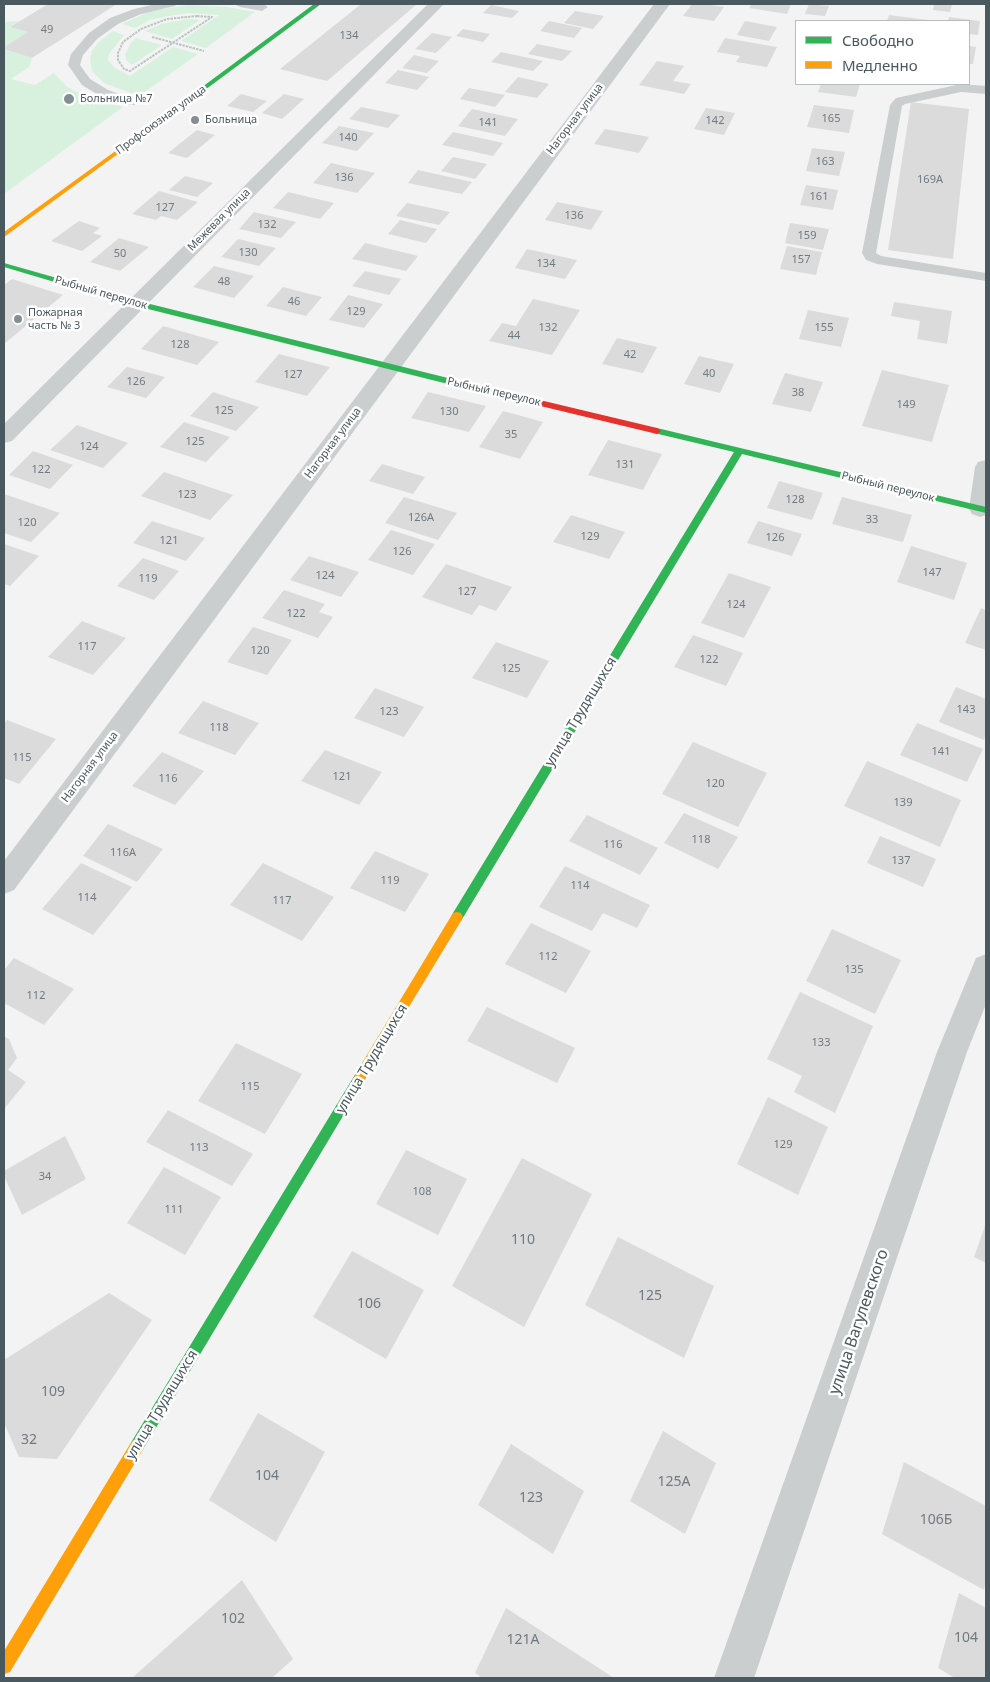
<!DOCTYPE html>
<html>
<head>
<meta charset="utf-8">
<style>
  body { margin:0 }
  #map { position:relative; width:990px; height:1682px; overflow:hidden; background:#f3f3f3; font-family:"Noto Sans",sans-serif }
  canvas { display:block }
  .frame { position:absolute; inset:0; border:5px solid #4a585f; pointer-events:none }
  .legend { position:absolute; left:795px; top:20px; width:175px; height:65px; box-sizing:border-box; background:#fff; border:1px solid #b7bcbf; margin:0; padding:6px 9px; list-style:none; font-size:15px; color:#4a585f }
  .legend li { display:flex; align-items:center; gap:10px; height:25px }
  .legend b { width:25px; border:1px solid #b7bcbf }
</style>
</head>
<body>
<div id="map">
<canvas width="990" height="1682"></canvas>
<div class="frame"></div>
<ul class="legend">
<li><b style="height:6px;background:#30b455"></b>Свободно</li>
<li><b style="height:6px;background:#ff9f0a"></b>Медленно</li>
</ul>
</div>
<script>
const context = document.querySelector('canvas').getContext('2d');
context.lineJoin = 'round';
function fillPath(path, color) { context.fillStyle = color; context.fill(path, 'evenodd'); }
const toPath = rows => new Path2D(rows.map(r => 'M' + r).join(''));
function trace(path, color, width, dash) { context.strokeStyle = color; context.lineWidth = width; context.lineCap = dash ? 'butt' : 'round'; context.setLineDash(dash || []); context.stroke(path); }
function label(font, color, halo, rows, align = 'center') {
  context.font = font + ' "Noto Sans",sans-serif'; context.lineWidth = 5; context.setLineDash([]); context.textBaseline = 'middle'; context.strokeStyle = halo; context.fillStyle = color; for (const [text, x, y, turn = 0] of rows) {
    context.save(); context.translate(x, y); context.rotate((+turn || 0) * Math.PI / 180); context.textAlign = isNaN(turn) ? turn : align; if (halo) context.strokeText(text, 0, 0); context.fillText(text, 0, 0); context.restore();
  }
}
const green = toPath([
  [188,5,227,7,255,12,206,48,181,41,219,15,189,13,174,15,150,20,135,28,122,24,150,11],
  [187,19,200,20,172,39,145,31,161,24],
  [19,21,10,27,28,32,4,47,4,22],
  [113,31,124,35,109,54,108,60,115,68,130,76,173,47,198,54,139,96,104,83,92,71,90,58,92,51,99,42],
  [136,38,162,45,132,65,126,60,125,54,131,43],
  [4,49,32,58,29,67,11,79,35,85,54,73,66,86,76,92,123,107,4,194]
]);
const building = toPath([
  [48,4,72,5,117,4,32,58,4,49,4,47,28,32,10,27],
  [361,4,417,4,327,81,280,69],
  [692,4,706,4,724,7,714,21,683,16],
  [752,4,791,4,787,14,749,8],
  [809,4,829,6,825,16,805,14],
  [934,4,952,4,950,12,933,10],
  [491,5,519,11,512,18,483,13],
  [575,11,604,16,593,29,564,23],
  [889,15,928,20,928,21,887,21],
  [949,17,980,21,978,35,969,34,969,21,948,21],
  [549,21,582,28,574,38,540,31],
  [745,21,777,27,769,41,737,35],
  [463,29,490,34,483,42,456,36],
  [432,33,452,37,436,53,415,49],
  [725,38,777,47,767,67,736,62,740,56,717,52],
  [537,44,572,51,562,61,528,54],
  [969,46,976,47,973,64,969,64],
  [501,52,543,61,533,71,491,62],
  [414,55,439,61,427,73,402,68],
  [657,61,684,66,673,81,691,84,684,94,639,85],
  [398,70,429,77,417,90,385,83],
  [518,77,549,84,537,98,505,92],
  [821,84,860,84,856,97,818,92],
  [469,88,505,95,495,107,460,99],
  [241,94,267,101,253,112,227,106],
  [284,94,304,99,282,119,262,113],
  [911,102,969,109,953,259,888,250],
  [814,105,854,110,849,133,807,127],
  [361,107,400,115,388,128,349,119],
  [706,108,735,113,724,135,694,129],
  [472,109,518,119,505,136,458,126],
  [339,126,374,133,357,151,322,143],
  [605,129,649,137,639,153,594,144],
  [197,130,215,135,187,158,168,153],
  [453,132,503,143,493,156,442,145],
  [812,148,845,152,839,176,806,171],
  [453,157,487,164,475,179,441,171],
  [331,163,375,173,357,193,313,183],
  [418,170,472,182,462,194,408,183],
  [185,176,213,183,197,197,169,190],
  [806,185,838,190,833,210,800,205],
  [159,191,198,202,177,220,161,216,156,220,132,214],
  [288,192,334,203,320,219,273,208],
  [557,202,603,211,591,230,545,220],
  [407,203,450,212,439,225,396,216],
  [254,212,296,222,281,238,239,229],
  [400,220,437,229,426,243,388,234],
  [79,221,100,228,93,233,102,236,82,251,51,241],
  [790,223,829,229,823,250,785,243],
  [119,238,149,247,120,271,90,262],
  [238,239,276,248,259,266,221,257],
  [365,243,418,256,406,271,352,259],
  [787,246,822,252,816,275,780,269],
  [527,249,577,260,565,279,515,268],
  [214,266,254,276,234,298,193,287],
  [365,271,401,279,389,295,352,286],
  [12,279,63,295,4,344,4,285],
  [283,287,322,297,306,316,266,306],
  [348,295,383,304,364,328,329,320],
  [533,299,580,310,552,355,489,341,502,323,516,326],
  [894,302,952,311,947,344,917,339,920,321,891,316],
  [808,310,849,318,841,347,799,339],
  [163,326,219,342,197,365,141,349],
  [617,338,657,347,643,373,602,364],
  [279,354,330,367,307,396,255,382],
  [699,356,734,364,720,393,684,384],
  [127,367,165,377,146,398,107,387],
  [882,370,949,385,932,442,862,426],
  [785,373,823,382,811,412,772,404],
  [213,392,259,407,236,431,190,416],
  [428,392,486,406,469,432,411,418],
  [503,411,543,422,520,459,479,447],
  [184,422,230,437,206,462,160,447],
  [77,425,128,443,103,468,50,450],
  [608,440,662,454,643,490,588,475],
  [33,451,73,465,50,489,9,475],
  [382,464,425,477,413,494,369,481],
  [164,472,233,495,210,520,141,496],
  [779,481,823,493,812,520,767,508],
  [4,494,60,513,31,542,4,533],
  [404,497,457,513,438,540,385,523],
  [842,497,912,515,903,542,832,524],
  [571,515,625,532,609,559,553,542],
  [152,521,205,538,186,561,133,543],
  [758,521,802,534,792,556,747,543],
  [391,530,435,544,413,575,368,560],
  [4,544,39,556,10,586,4,584],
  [911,546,967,563,954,600,897,582],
  [309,556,359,572,341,597,290,580],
  [143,558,179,571,154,600,117,586],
  [446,564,512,587,496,611,479,605,472,615,422,597],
  [729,573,771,587,744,638,701,623],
  [284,590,325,604,319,612,333,617,318,638,262,618],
  [981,608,986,610,986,650,965,643],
  [82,621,126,638,93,675,48,657],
  [253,627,292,640,267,675,227,662],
  [693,635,743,653,726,686,674,667],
  [496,642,549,661,527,698,472,678],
  [956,687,986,699,986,734,984,740,939,722],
  [375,688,424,707,404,737,354,718],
  [203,701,259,723,235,755,178,733],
  [7,720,56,739,19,784,4,778,4,724],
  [917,723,983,749,967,782,900,755],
  [693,742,767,773,738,827,662,794],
  [325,750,382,772,359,805,301,781],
  [162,752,204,771,175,805,132,786],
  [867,761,961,800,940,847,844,806],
  [684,813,738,837,718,869,664,843],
  [587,815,658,848,640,875,569,841],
  [108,824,163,849,137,882,83,856],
  [880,836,936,859,923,887,867,863],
  [375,851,429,874,405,912,350,888],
  [81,863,132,887,93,935,42,909],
  [263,863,334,897,302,941,230,905],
  [565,866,650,905,637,928,603,913,592,931,539,907],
  [531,923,591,951,566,993,505,964],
  [832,929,901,960,875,1014,806,981],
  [14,958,74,989,44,1025,4,1003,4,970],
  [800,992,873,1026,835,1113,794,1092,802,1076,767,1059],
  [487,1007,575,1048,557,1083,467,1041],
  [4,1036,9,1039,17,1058,8,1070,26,1082,4,1109],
  [236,1043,302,1074,265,1134,198,1101],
  [768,1097,828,1127,798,1195,737,1164],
  [168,1110,253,1154,232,1186,146,1142],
  [65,1136,86,1179,22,1215,4,1176,4,1171],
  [406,1150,467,1179,438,1235,376,1204],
  [522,1158,592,1194,524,1327,452,1286],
  [164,1167,221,1197,185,1255,127,1223],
  [986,1223,986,1263,974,1257],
  [618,1237,714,1286,684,1358,585,1305],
  [352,1251,424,1290,386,1359,313,1317],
  [109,1293,152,1320,57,1459,19,1457,4,1423,4,1360],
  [258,1413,325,1452,276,1542,209,1500],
  [663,1431,716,1463,685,1534,630,1501],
  [511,1444,584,1491,553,1554,478,1505],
  [904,1462,986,1506,986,1580,984,1590,882,1534],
  [242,1580,293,1659,272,1678,132,1678],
  [959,1593,986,1608,986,1678,955,1678,938,1668],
  [506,1608,614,1678,482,1678,475,1673]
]);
const path = toPath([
  [197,16,212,17,130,71,124,69,118,60,118,53,123,42,141,29,167,19,197,16],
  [152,37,204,51]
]);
const lane = toPath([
  [156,4,177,4,175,6,141,14,118,24,97,39,83,55,80,65,90,79,108,90,135,99,136,102,135,105,125,105,100,96,82,85,68,65,71,54,89,33,110,18,134,9,156,4],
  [234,4,263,4,268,7,262,11,240,7,234,4],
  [961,84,986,86,986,94,961,92,905,104,902,106,876,253,881,256,986,273,986,281,877,264,866,260,862,253,890,105,896,98,961,84]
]);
const street = toPath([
  [428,4,444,4,12,441,4,443,4,424,428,4],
  [654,4,670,4,14,890,4,894,4,861,654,4],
  [986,460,986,515,980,517,972,514,969,509,975,467,978,462,986,460],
  [986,954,986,1004,967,1052,754,1678,714,1678,937,1052,976,958,986,954]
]);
const fast = toPath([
  [314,4,321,4,136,141,132,141,132,139,314,4],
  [4,263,138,301,456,380,460,383,456,386,132,305,4,267,4,263],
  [657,428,986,507,986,513,742,454,461,921,457,922,453,921,451,917,453,913,734,452,654,433,653,431,657,428],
  [360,1071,364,1073,366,1077,364,1081,142,1451,137,1453,132,1451,130,1446,132,1441,356,1073,360,1071]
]);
const slow = toPath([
  [132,139,137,140,4,237,4,232,132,139],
  [457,912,461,913,463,917,461,921,364,1081,360,1083,356,1081,354,1077,356,1073,453,913,457,912],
  [137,1439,142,1441,144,1446,142,1451,10,1672,4,1674,4,1651,132,1441,137,1439]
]);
const jam = toPath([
  [456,380,657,428,661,431,657,434,453,385,453,381,456,380]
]);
const markers = [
  [69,99,6,"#858e93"],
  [195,120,5,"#858e93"],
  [18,319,5,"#858e93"]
];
const numberNames = [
  ["49",47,30],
  ["134",349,36],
  ["165",831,119],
  ["142",715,121],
  ["141",488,123],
  ["140",348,138],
  ["163",825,162],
  ["136",344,178],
  ["169А",930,180],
  ["161",819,197],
  ["127",165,208],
  ["136",574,216],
  ["132",267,225],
  ["159",807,236],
  ["130",248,253],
  ["50",120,254],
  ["157",801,260],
  ["134",546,264],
  ["48",224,282],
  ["46",294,302],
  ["129",356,312],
  ["132",548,328],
  ["155",824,328],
  ["44",514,336],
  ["128",180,345],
  ["42",630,355],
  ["40",709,374],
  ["127",293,375],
  ["126",136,382],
  ["38",798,393],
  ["149",906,405],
  ["125",224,411],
  ["130",449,412],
  ["35",511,435],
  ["125",195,442],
  ["124",89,447],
  ["131",625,465],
  ["122",41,470],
  ["123",187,495],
  ["128",795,500],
  ["126А",421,518],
  ["33",872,520],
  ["120",27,523],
  ["129",590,537],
  ["126",775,538],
  ["121",169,541],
  ["126",402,552],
  ["147",932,573],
  ["124",325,576],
  ["119",148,579],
  ["127",467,592],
  ["124",736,605],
  ["122",296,614],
  ["117",87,647],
  ["120",260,651],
  ["122",709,660],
  ["125",511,669],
  ["143",966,710],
  ["123",389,712],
  ["118",219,728],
  ["141",941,752],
  ["115",22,758],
  ["121",342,777],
  ["116",168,779],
  ["120",715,784],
  ["139",903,803],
  ["118",701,840],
  ["116",613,845],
  ["116А",123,853],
  ["137",901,861],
  ["119",390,881],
  ["114",580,886],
  ["114",87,898],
  ["117",282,901],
  ["112",548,957],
  ["135",854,970],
  ["112",36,996],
  ["133",821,1043],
  ["115",250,1087],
  ["129",783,1145],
  ["113",199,1148],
  ["34",45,1177],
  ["108",422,1192],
  ["111",174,1210]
];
const farPoinames = [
  ["Больница №7",80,99],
  ["Больница",205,120],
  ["Пожарная",28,313],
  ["часть № 3",28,326]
];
const farStreetnames = [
  ["Нагорная улица",575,119,-53],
  ["Профсоюзная улица",161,120,-36],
  ["Межевая улица",219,220,-45],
  ["Рыбный переулок",101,293,16],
  ["Рыбный переулок",494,392,13],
  ["Нагорная улица",333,443,-53],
  ["Рыбный переулок",888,487,14],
  ["Нагорная улица",90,767,-53]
];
const streetNames = [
  ["улица Трудящихся",581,712,-59],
  ["улица Трудящихся",372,1059,-59],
  ["улица Трудящихся",162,1405,-59]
];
const nearNumbernames = [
  ["110",523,1240],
  ["125",650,1296],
  ["106",369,1304],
  ["109",53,1392],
  ["32",29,1440],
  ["104",267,1476],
  ["125А",674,1482],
  ["123",531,1498],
  ["106Б",936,1520],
  ["102",233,1619],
  ["104",966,1638],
  ["121А",523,1640]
];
const nearStreetnames = [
  ["улица Вагулевского",859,1322,-71]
];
fillPath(green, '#d8f1de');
fillPath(building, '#dbdbdc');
trace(path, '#bac5c0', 2, [2.5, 1]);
fillPath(lane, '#cacecf');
fillPath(street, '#cacecf');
fillPath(fast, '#30b455');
fillPath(slow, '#ff9f0a');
fillPath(jam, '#e5322d');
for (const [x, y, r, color] of markers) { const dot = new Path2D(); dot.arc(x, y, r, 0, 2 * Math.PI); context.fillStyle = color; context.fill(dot); trace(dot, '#fff', 2); }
label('11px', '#6f7a7f', null, numberNames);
label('11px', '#4a585f', '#fff', farPoinames, 'left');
label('11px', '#4a585f', '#fff', farStreetnames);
label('14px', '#4a585f', '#fff', streetNames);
label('14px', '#6f7a7f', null, nearNumbernames);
label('16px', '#4a585f', '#fff', nearStreetnames);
</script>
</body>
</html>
